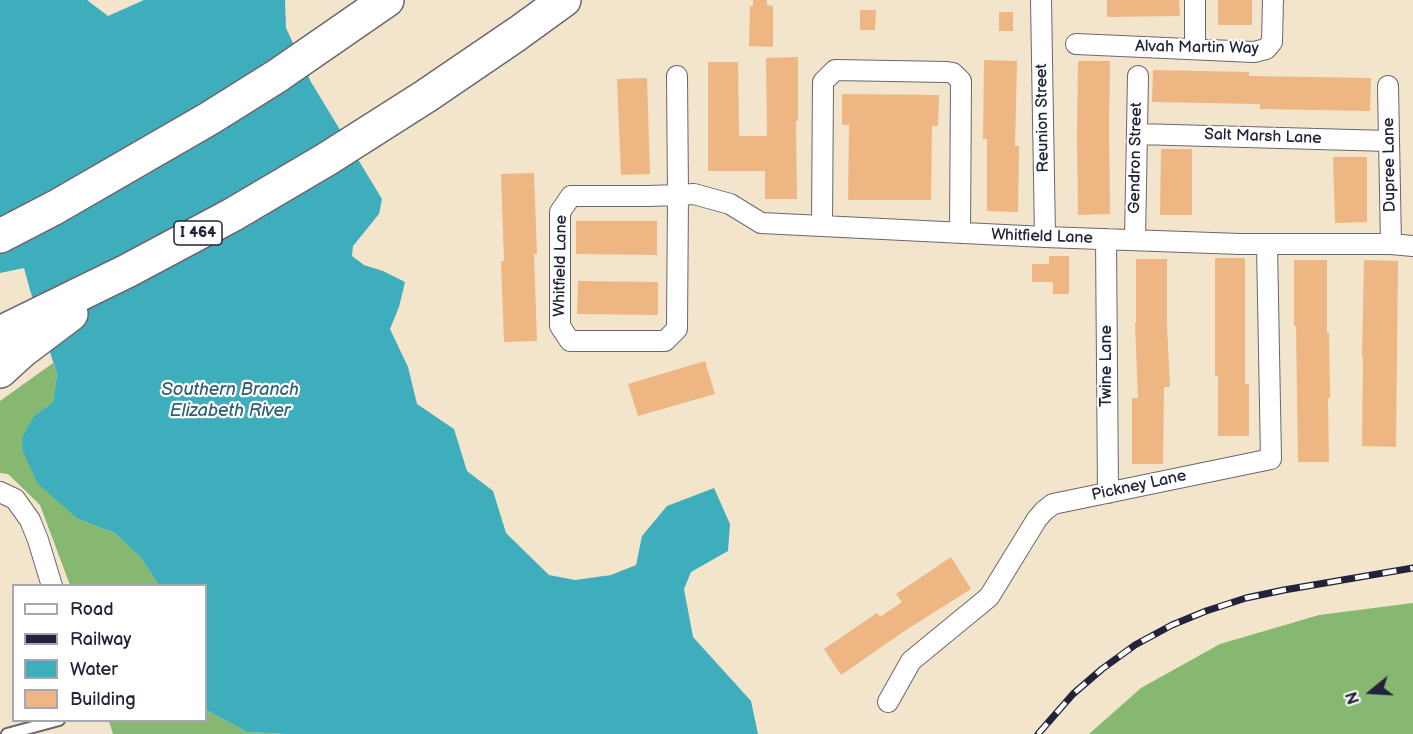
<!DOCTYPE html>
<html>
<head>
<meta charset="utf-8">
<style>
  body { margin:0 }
  #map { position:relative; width:1413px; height:734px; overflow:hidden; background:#f3e5cc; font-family:"Balsamiq Sans",sans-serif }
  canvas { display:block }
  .legend { position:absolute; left:12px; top:584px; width:195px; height:138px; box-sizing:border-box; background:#fff; border:2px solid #a7a7b1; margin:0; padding:8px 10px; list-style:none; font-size:18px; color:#22223b }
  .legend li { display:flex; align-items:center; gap:12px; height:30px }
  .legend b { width:30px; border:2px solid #a7a7b1 }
  .north { position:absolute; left:1341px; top:662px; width:60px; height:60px; -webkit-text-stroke:4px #fff; paint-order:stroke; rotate:252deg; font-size:16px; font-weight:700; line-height:24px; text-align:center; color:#22223b }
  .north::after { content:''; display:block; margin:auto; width:21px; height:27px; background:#22223b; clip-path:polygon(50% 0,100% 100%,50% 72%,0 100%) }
</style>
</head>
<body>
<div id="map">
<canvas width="1413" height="734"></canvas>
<ul class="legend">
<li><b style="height:8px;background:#fff"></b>Road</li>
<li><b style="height:8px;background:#22223b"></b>Railway</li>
<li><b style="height:16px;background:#3faebc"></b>Water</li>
<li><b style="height:16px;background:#eeb683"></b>Building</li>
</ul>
<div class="north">N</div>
</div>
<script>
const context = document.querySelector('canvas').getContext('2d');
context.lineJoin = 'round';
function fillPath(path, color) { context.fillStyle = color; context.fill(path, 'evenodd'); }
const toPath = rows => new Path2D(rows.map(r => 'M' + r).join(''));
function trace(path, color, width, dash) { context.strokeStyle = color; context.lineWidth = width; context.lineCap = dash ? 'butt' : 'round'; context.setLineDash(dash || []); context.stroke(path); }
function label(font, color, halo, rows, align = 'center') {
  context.font = font + ' "Balsamiq Sans",sans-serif'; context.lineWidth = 4.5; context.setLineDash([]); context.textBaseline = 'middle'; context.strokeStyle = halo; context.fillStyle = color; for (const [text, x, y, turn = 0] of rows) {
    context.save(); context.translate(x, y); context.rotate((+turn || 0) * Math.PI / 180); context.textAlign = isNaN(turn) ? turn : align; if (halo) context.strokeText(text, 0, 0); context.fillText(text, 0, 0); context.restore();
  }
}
const forest = toPath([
  [53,363,57,374,53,402,34,416,78,519,115,533,141,558,159,585,70,585,40,505,8,474,0,473,0,401],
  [1413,603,1413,734,1089,734,1141,688,1220,644,1319,615],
  [206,710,247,732,286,734,113,734,109,721,206,720]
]);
const water = toPath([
  [0,0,87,0,108,16,144,0,285,0,286,28,311,82,382,199,379,214,353,246,352,256,364,265,383,271,405,282,399,307,390,329,408,367,417,404,454,429,467,471,493,491,506,533,549,575,575,580,611,575,636,565,642,536,667,506,714,488,730,524,728,551,691,572,684,589,693,637,751,701,758,734,286,734,247,732,206,710,206,586,159,585,141,558,115,533,78,519,38,484,23,452,22,438,34,416,53,402,57,374,30,290,24,268,0,273]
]);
const building = toPath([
  [753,0,767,0,767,5,773,6,773,47,749,46,750,6,753,6],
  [1107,0,1179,0,1180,16,1107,17],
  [1218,0,1252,0,1252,25,1218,25],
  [860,10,876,10,875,30,860,30],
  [999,12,1013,12,1013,31,999,31],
  [798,57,798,121,796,121,797,199,765,199,765,171,708,171,708,62,738,62,739,136,767,136,766,58],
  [984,60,1017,61,1015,146,1019,146,1018,212,987,211,987,139,983,139],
  [1078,61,1110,61,1109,127,1110,214,1078,215,1077,137],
  [1153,70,1249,72,1249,76,1371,78,1370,111,1260,109,1260,104,1152,102],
  [647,78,650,174,621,175,617,79],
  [842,94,939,95,938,126,932,126,931,200,848,200,849,125,842,125],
  [1161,149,1192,149,1192,215,1160,215],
  [1333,157,1367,157,1367,222,1335,223],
  [534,173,537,254,534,254,537,341,504,342,501,261,504,261,501,174],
  [576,221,657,221,657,255,576,254],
  [1049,256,1069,256,1069,294,1053,294,1053,282,1032,282,1032,264,1049,264],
  [1215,258,1245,258,1245,384,1249,384,1249,436,1218,436,1218,376,1215,376],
  [1136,259,1167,259,1167,325,1170,387,1164,387,1163,464,1132,464,1132,398,1138,398,1135,323,1136,323],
  [1294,260,1327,260,1327,333,1329,333,1330,398,1328,398,1329,462,1298,462,1296,326,1294,326],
  [1364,260,1398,261,1396,447,1362,446,1363,357,1362,357],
  [578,281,658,282,658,315,577,314],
  [705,361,715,394,638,416,628,384],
  [951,557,971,589,903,632,841,675,824,649,877,613,880,617,902,602,896,594]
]);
const service = toPath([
  [7,734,59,720]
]);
const minor = toPath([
  [1041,0,1045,237],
  [1076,44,1254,52,1266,49,1272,42,1273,0],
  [1195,49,1195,0],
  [677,76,678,195,677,329,665,341,570,341,560,326,560,212,571,196,648,196,678,195,694,194,730,204,761,223,1045,237,1240,244,1391,244,1413,246],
  [1388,86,1391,244],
  [1137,134,1389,141],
  [822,226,823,82,835,70,947,72,953,73,961,81,960,233],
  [1106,239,1108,493],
  [1135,240,1138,76],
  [0,492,15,499,30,520,38,540,52,586],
  [888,702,911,661,989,597,1037,519,1044,511,1053,504,1271,459,1267,245]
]);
const motorway = toPath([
  [0,236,56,207,210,118,277,76,387,0],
  [0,333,127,271,232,215,327,159,426,96,517,34,564,0],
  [0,371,22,351,71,314]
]);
const rail = toPath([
  [1038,734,1073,694,1102,669,1135,645,1172,625,1206,611,1246,598,1284,590,1413,568]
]);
const shields = [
  [198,233,48]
];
const shieldNames = [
  ["I 464",198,233]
];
const streetNames = [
  ["Alvah Martin Way",1197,48,1],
  ["Reunion Street",1043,118,-91],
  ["Salt Marsh Lane",1263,137,2],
  ["Gendron Street",1136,158,-89],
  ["Dupree Lane",1390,165,-91],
  ["Whitfield Lane",1042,237,2],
  ["Whitfield Lane",561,266,-89],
  ["Twine Lane",1107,366,-90],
  ["Pickney Lane",1139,486,-12]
];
const waterNames = [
  ["Southern Branch",230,390],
  ["Elizabeth River",230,411]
];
fillPath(forest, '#87b871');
fillPath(water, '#3faebc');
fillPath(building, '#eeb683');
trace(service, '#6b666e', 14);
trace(minor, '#6b666e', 22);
trace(motorway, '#6b666e', 36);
trace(service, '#fff', 10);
trace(minor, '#fff', 20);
trace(motorway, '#fff', 33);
trace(rail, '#22223b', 7);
trace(rail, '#fff', 4.5, [14]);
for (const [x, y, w] of shields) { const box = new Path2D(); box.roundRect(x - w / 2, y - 12, w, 24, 4.5); context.fillStyle = '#fff'; context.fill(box); trace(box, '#22223b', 1.5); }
label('bold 15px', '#22223b', null, shieldNames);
label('16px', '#22223b', '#fff', streetNames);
label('italic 18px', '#2f6175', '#fff', waterNames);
</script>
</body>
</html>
